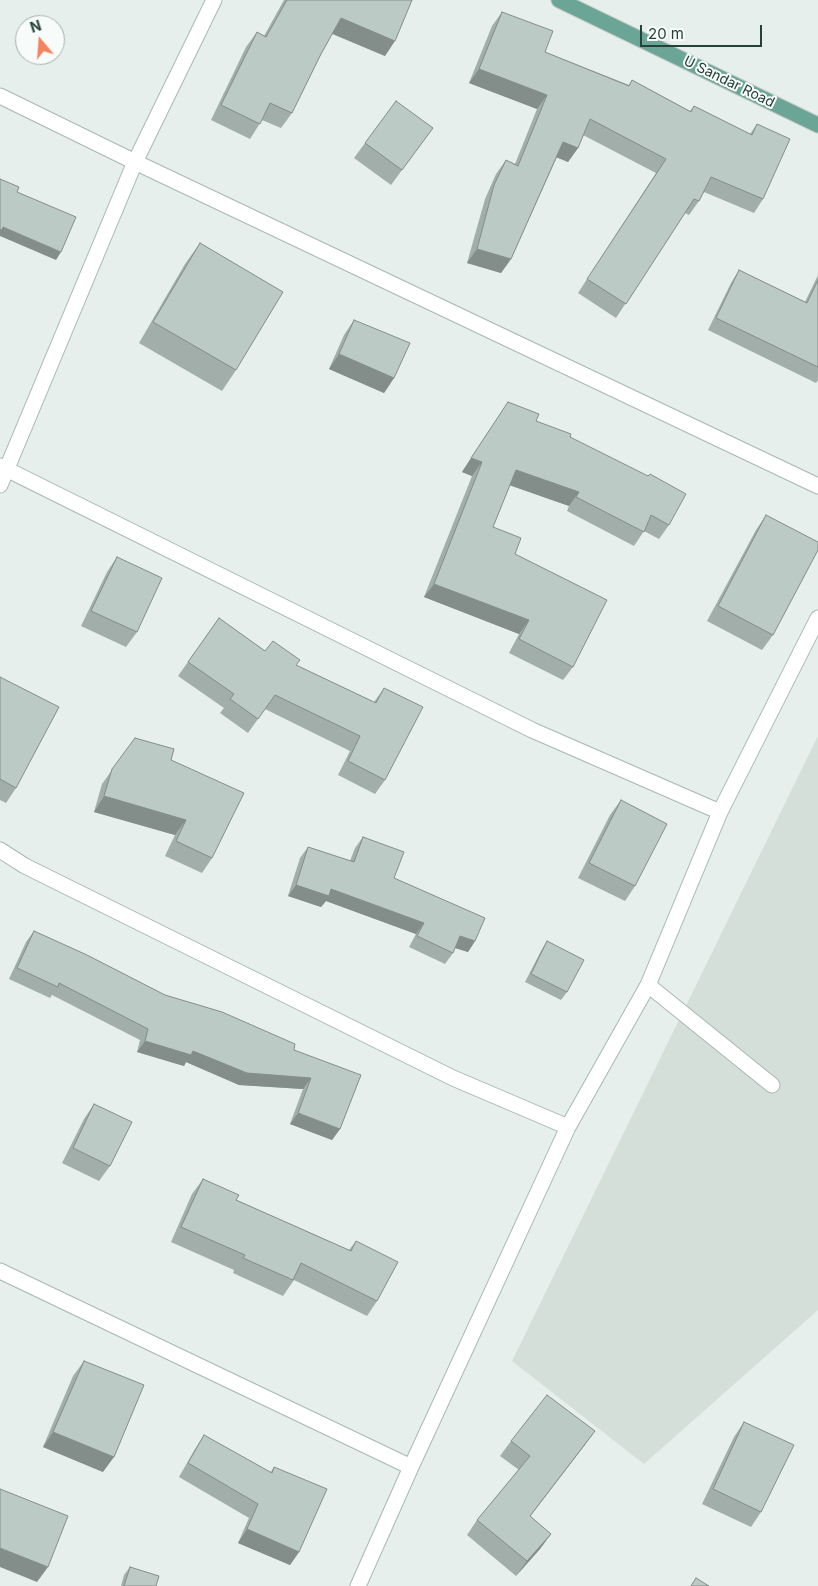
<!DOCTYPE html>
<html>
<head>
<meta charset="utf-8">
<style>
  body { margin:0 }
  #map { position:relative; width:818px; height:1586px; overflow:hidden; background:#e6efeb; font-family:Inter,sans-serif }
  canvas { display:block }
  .north { position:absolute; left:15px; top:15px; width:50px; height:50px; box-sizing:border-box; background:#f7fbf9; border:1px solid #a3b1ad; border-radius:50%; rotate:342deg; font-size:14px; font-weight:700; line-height:20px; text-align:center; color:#24423a }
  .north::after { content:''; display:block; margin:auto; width:18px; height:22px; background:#f4845f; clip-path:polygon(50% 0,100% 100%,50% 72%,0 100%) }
  .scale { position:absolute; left:640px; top:25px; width:122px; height:22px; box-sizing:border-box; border:2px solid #24423a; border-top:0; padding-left:6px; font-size:15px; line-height:18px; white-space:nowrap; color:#24423a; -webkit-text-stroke:4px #f7fbf9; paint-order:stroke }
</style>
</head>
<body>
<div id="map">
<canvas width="818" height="1586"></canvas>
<div class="north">N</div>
<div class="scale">20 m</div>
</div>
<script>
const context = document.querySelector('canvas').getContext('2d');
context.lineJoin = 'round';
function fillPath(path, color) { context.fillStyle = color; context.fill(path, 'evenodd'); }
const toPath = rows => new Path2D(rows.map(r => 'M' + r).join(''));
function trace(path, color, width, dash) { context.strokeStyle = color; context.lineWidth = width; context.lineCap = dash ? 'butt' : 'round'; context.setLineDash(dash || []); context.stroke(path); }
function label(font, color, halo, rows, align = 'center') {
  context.font = font + ' Inter,sans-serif'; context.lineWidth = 4; context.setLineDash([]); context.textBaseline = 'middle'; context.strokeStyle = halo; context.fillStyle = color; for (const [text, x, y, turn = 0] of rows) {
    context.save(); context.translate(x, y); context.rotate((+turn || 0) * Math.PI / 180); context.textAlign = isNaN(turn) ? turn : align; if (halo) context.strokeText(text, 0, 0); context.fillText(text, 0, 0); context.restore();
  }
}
const built = toPath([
  [818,736,818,1310,644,1464,512,1361]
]);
const lane = toPath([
  [648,985,772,1085]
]);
const street = toPath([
  [0,96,135,162,818,486],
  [0,466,532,730,720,812],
  [0,485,135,162,214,0],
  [0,850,25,866,453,1078,568,1127],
  [0,1271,411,1467],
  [358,1586,411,1467,568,1127,648,985,720,812,818,618]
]);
const primary = toPath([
  [559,0,818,125]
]);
const wall = toPath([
  [284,0,412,0,385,56,332,34,321,54,292,113,281,128,262,120,250,139,211,120,246,47,257,32,264,36],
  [502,12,545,52,629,85,632,80,690,111,694,106,750,134,757,124,763,199,754,213,704,192,699,201,689,215,685,213,616,318,578,293,656,173,583,135,578,148,568,162,557,157,511,259,501,273,467,263,485,199,496,174,506,160,515,164,537,109,469,83,492,26],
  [433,128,391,185,354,158,365,143],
  [200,243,236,370,222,391,139,343,185,264],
  [739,270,805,302,818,275,818,380,816,383,708,330,731,283],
  [354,320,394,378,384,393,329,369,344,335],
  [508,402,536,421,570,437,669,525,659,539,644,531,634,546,567,511,569,506,510,485,493,527,515,554,573,667,563,680,509,653,519,634,424,597,472,476,462,472],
  [766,515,773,635,762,650,707,621,756,530],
  [117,557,137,632,126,647,81,626,107,572],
  [219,618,265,651,374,702,384,688,385,780,375,794,338,775,350,751,265,709,248,733,220,713,224,708,178,676],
  [0,677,16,788,6,803,0,800],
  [135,738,171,760,212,858,202,873,165,856,175,835,94,812,102,784],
  [621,800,635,886,625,901,578,878,610,815],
  [363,837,394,878,475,941,468,952,455,948,453,953,445,964,409,947,416,934,326,901,321,907,288,896,300,858,308,847,350,861,355,848],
  [34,931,165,995,294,1050,340,1129,332,1140,290,1124,303,1089,239,1085,186,1062,184,1066,137,1052,140,1040,52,995,50,998,9,979,26,942],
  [547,941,567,992,561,1000,525,982,542,949],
  [94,1104,110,1166,99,1181,62,1163,84,1119],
  [203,1179,236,1200,349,1250,356,1241,377,1301,367,1316,294,1280,283,1296,233,1273,234,1270,171,1242,192,1194],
  [84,1361,103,1472,43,1447,73,1376],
  [744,1422,761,1512,751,1527,702,1504,734,1437],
  [595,1431,584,1446,530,1516,551,1534,540,1549,516,1576,467,1535,477,1520,519,1470,500,1456,511,1441],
  [204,1435,270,1473,274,1467,299,1552,290,1565,238,1543,249,1518,179,1477,195,1449],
  [130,1567,156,1586,121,1586,124,1575]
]);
const shadedWall = toPath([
  [341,18,395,41,385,56,331,33],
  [479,69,547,95,537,109,469,83],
  [563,142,578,148,568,162,553,156],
  [3,227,61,252,56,260,0,236,0,229],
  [477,249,511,259,501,273,467,263],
  [339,354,394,378,384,393,329,369],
  [471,458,482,462,472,476,462,472],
  [516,470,579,492,569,506,506,484],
  [434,584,529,620,519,634,424,597],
  [104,796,186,820,175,835,94,812],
  [296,885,331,889,424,923,416,934,326,901,321,907,288,896],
  [460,936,475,941,468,952,452,947],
  [145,1041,193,1051,311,1078,303,1089,239,1085,186,1062,184,1066,137,1052],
  [298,1113,340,1129,332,1140,290,1124],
  [595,1431,584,1446,519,1531,530,1516],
  [53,1432,114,1457,103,1472,43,1447],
  [247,1529,299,1552,290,1565,238,1543],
  [551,1534,540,1549,516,1576,527,1561],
  [0,1548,48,1567,37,1582,0,1567]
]);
const building = toPath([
  [287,0,412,0,395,41,341,18,321,54,292,113,270,103,260,124,221,105,257,32,266,37,287,0],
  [502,12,553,31,545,52,629,86,632,80,691,112,694,106,752,135,757,124,790,139,763,199,711,177,699,201,694,199,626,304,587,279,666,159,590,119,578,148,563,142,511,259,477,249,494,185,506,160,518,166,547,95,479,69,502,12],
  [396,101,433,128,402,170,365,143,396,101],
  [0,179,19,187,17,192,76,217,61,252,3,227,2,230,0,229,0,179],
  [200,243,283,292,236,370,153,322,200,243],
  [739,270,807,303,818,280,818,367,716,318,739,270],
  [354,320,410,343,394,378,339,354,354,320],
  [508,402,539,414,536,421,571,434,570,437,648,476,650,474,686,494,669,525,651,515,644,532,576,497,579,492,516,470,493,527,521,538,515,554,607,600,573,667,519,639,529,620,434,584,482,462,471,458,508,402],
  [766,515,818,542,818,550,773,635,718,606,766,515],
  [117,557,162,578,137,632,91,611,117,557],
  [219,618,265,651,273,641,300,660,296,665,376,703,384,688,423,707,385,780,348,761,360,736,275,695,258,719,230,699,234,694,188,662,219,618],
  [0,677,59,707,16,788,0,779,0,677],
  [135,738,174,749,171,760,244,793,212,858,176,841,186,820,104,796,112,769,135,738],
  [621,800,667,824,635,886,589,863,621,800],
  [363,837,404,852,394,878,485,918,475,941,460,936,453,953,417,936,424,923,331,889,329,896,296,885,308,847,354,862,363,837],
  [34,931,87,955,165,995,222,1012,295,1044,294,1050,361,1075,340,1129,298,1113,311,1078,247,1073,193,1051,191,1055,145,1041,148,1029,59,983,58,987,17,968,34,931],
  [547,941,584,960,567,992,531,974,547,941],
  [94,1104,132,1122,110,1166,73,1148,94,1104],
  [203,1179,239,1195,236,1200,351,1251,356,1241,398,1262,377,1301,301,1263,293,1280,243,1258,245,1255,181,1227,203,1179],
  [84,1361,144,1385,114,1457,53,1432,84,1361],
  [547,1395,595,1431,530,1516,551,1534,527,1561,477,1520,530,1456,511,1441,547,1395],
  [744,1422,794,1445,761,1512,713,1489,744,1422],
  [204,1435,272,1473,274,1467,327,1489,299,1552,247,1529,258,1504,188,1463,204,1435],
  [0,1489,68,1516,48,1567,0,1548,0,1489],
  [130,1567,159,1576,156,1586,124,1586,130,1567],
  [696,1578,709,1586,691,1586,696,1578]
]);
const streetNames = [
  ["U Sandar Road",729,82,26]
];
fillPath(built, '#d4dfda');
trace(lane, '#a8b8b2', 17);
trace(street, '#a8b8b2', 17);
trace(primary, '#c2cac8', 17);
trace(lane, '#fff', 15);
trace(street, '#fff', 15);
trace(primary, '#6aa596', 15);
fillPath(wall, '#a1aea9');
fillPath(shadedWall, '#838d89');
fillPath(building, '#bbcac4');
trace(building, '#838d89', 1);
label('14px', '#24423a', '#f7fbf9', streetNames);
</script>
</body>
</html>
